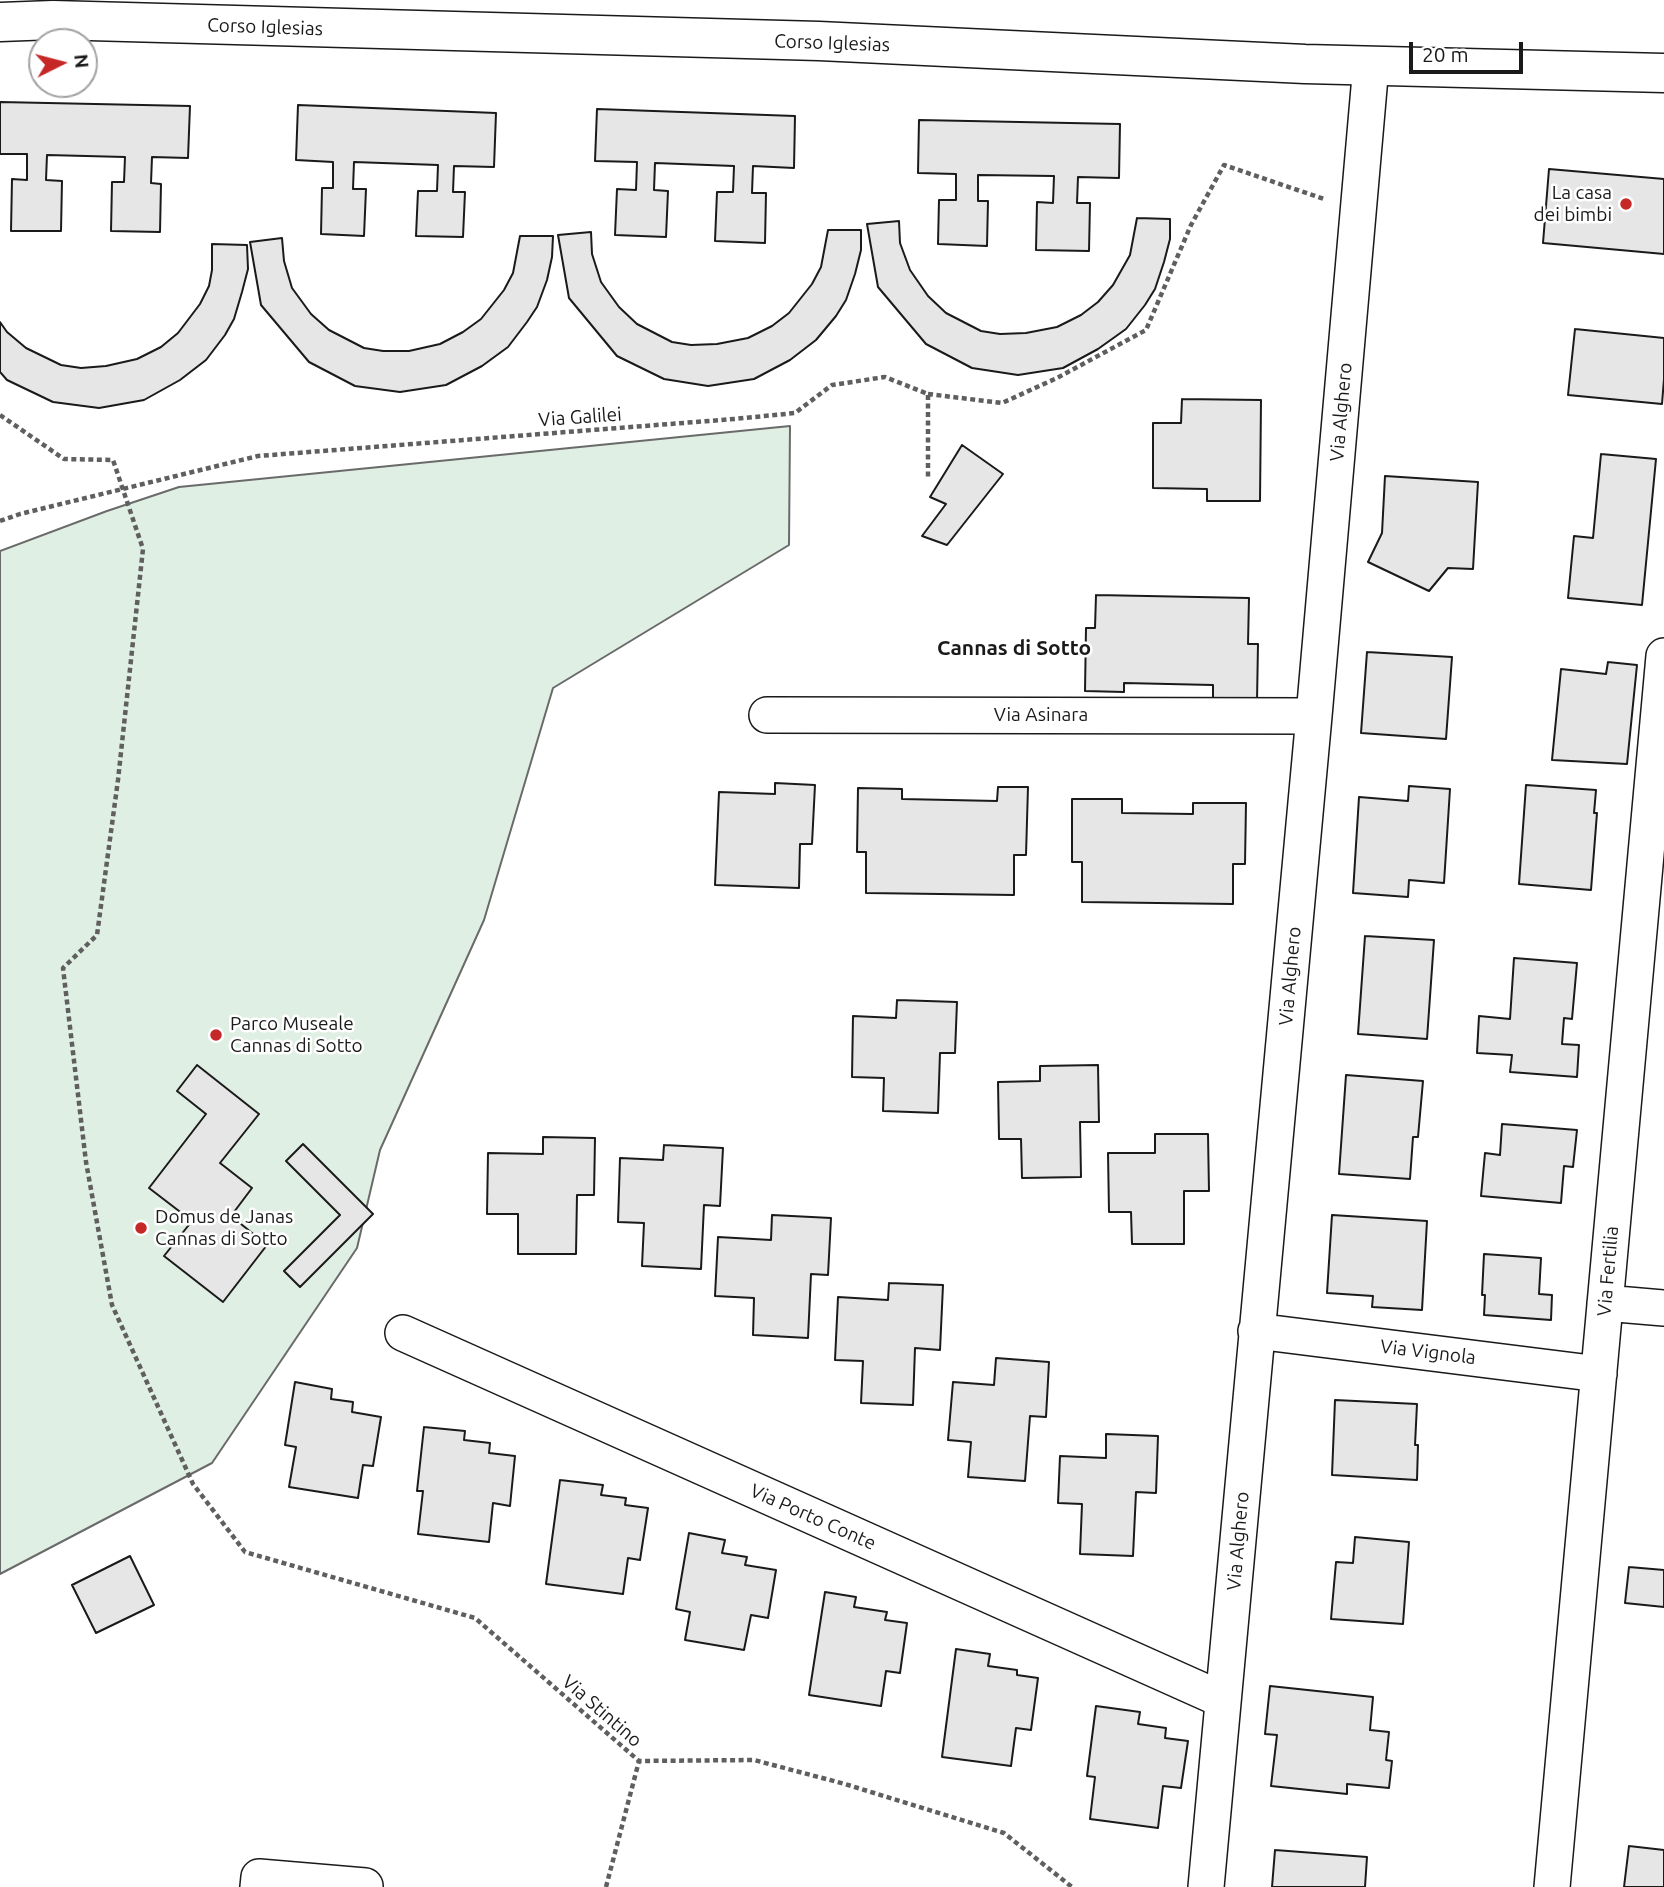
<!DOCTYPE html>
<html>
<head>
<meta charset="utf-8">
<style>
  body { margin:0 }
  #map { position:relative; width:1664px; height:1887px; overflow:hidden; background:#fff; font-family:Ubuntu,sans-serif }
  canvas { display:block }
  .north { position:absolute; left:28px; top:28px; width:70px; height:70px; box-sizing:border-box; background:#fff; border:2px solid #a3a3a3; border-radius:50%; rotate:84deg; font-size:19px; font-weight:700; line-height:28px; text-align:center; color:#1a1a1a }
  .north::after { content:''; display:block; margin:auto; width:24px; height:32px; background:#c62828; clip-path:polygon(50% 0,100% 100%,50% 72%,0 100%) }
  .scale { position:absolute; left:1409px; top:42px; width:114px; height:32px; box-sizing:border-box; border:4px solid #1a1a1a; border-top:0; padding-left:9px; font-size:21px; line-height:24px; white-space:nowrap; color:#1a1a1a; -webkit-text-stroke:5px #fff; paint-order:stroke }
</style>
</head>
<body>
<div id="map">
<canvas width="1664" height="1887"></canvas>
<div class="north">N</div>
<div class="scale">20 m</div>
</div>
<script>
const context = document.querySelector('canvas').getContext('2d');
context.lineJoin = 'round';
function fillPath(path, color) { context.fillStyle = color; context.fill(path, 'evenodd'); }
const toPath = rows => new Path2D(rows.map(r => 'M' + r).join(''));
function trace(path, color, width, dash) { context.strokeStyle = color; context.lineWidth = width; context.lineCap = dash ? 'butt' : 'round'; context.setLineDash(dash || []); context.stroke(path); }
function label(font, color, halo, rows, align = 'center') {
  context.font = font + ' Ubuntu,sans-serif'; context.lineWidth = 5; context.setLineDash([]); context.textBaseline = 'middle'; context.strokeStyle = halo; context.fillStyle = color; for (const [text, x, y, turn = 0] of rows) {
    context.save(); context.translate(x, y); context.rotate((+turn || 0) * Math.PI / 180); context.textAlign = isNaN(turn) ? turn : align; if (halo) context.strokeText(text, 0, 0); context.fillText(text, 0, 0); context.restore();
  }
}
const green = toPath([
  [790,426,789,545,553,688,484,920,380,1150,357,1248,212,1463,0,1574,0,551,107,511,179,487,790,426]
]);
const building = toPath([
  [0,102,190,106,188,158,152,157,151,183,161,184,160,232,111,231,112,182,124,182,125,157,47,155,46,180,62,181,61,231,11,231,12,179,27,180,27,154,0,154,0,102],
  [298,105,496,113,494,167,454,166,453,192,465,192,463,237,416,236,418,191,437,191,438,165,354,162,353,189,366,189,364,236,321,234,322,188,333,188,333,162,296,160,298,105],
  [597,109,795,116,794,168,753,166,752,193,766,193,765,243,715,241,717,192,733,192,734,166,655,163,654,190,668,191,666,237,615,235,617,189,636,190,637,162,595,161,597,109],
  [919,120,1120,124,1119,178,1078,177,1077,203,1090,203,1089,251,1036,250,1037,202,1053,203,1054,176,978,175,978,201,988,201,987,246,938,244,939,200,956,200,956,174,918,173,919,120],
  [1549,169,1664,179,1664,254,1543,243,1549,169],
  [1137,218,1170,219,1170,239,1164,262,1155,289,1145,305,1126,329,1098,349,1063,368,1018,375,972,368,926,344,878,287,867,224,899,221,900,243,910,270,928,296,946,313,981,331,1000,334,1026,333,1057,327,1081,315,1098,302,1113,285,1130,255,1137,218],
  [828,230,861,230,861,250,855,274,846,300,836,316,816,340,790,360,754,379,708,386,664,379,617,356,569,298,558,235,591,232,592,254,601,282,619,307,637,324,672,342,691,345,717,344,748,338,772,326,789,313,812,284,821,267,828,230],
  [520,236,553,236,552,257,547,280,537,307,527,322,508,347,482,366,446,385,400,392,355,386,309,362,261,305,250,242,282,238,284,261,292,288,311,314,329,330,364,348,383,351,409,351,440,344,463,332,481,319,504,290,513,273,520,236],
  [212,244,247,245,248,269,242,292,234,319,225,335,206,360,180,380,144,400,99,408,53,402,7,380,0,372,0,322,7,332,26,348,61,365,81,368,106,366,137,359,161,347,178,333,200,304,209,286,212,270,212,244],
  [1575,329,1664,338,1664,379,1662,404,1568,395,1575,329],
  [1182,399,1261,400,1260,501,1207,501,1207,489,1153,488,1153,423,1181,423,1182,399],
  [962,445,1003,474,947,545,922,536,946,504,930,497,962,445],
  [1601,454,1656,459,1642,605,1568,598,1574,536,1593,538,1601,454],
  [1385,476,1478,482,1473,569,1448,568,1429,591,1368,562,1382,533,1385,476],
  [1096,595,1249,598,1248,644,1258,644,1257,701,1213,700,1213,685,1124,683,1124,692,1085,691,1086,628,1095,628,1096,595],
  [1367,652,1452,657,1446,739,1361,733,1367,652],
  [1608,662,1637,665,1627,764,1552,760,1561,669,1606,674,1608,662],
  [775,783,815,785,812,844,800,844,799,888,715,885,719,792,775,794,775,783],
  [1526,785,1596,790,1594,813,1597,813,1591,890,1519,884,1526,785],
  [1409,786,1450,789,1444,883,1409,880,1408,897,1353,893,1359,797,1408,801,1409,786],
  [998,787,1028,787,1026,855,1014,855,1014,895,866,893,866,852,857,852,858,788,902,789,902,799,997,801,998,787],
  [1072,799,1122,799,1122,813,1193,814,1193,803,1246,803,1245,864,1233,864,1233,904,1082,902,1082,862,1072,862,1072,799],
  [1365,936,1434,940,1427,1039,1358,1034,1365,936],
  [1514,958,1577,963,1572,1019,1564,1018,1562,1044,1579,1045,1577,1077,1510,1072,1512,1055,1477,1053,1479,1016,1510,1019,1514,958],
  [897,1000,957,1002,955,1053,940,1053,938,1113,883,1111,884,1078,852,1077,853,1016,896,1018,897,1000],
  [197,1065,259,1114,220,1163,252,1188,231,1216,267,1245,223,1302,164,1256,192,1221,149,1188,206,1114,177,1091,197,1065],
  [1098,1065,1099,1122,1080,1122,1081,1177,1022,1178,1021,1139,999,1139,998,1082,1040,1081,1040,1066,1098,1065],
  [1346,1075,1423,1081,1418,1137,1413,1137,1410,1179,1339,1174,1346,1075],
  [1502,1124,1577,1130,1573,1167,1564,1166,1561,1203,1481,1196,1485,1153,1500,1155,1502,1124],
  [1155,1134,1208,1134,1209,1191,1184,1191,1184,1244,1132,1244,1131,1212,1109,1212,1108,1153,1155,1153,1155,1134],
  [543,1137,595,1138,594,1195,577,1195,576,1254,518,1254,518,1214,487,1214,488,1153,543,1154,543,1137],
  [303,1144,373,1214,300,1287,284,1271,340,1215,286,1161,303,1144],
  [664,1145,723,1148,720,1206,704,1205,701,1269,642,1266,644,1223,618,1222,620,1158,663,1160,664,1145],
  [772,1215,831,1218,828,1275,811,1274,808,1338,753,1335,754,1298,715,1296,718,1237,771,1240,772,1215],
  [1332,1215,1427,1221,1422,1310,1372,1307,1373,1296,1327,1293,1332,1215],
  [1484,1254,1541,1258,1539,1294,1552,1295,1551,1320,1484,1315,1485,1295,1482,1295,1484,1254],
  [889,1283,943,1285,940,1350,915,1348,913,1405,861,1403,863,1361,835,1360,838,1297,888,1300,889,1283],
  [996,1358,1049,1362,1046,1417,1030,1416,1025,1481,968,1477,971,1442,948,1440,953,1382,994,1385,996,1358],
  [295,1382,332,1389,331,1399,353,1402,352,1412,381,1417,373,1466,363,1465,358,1498,289,1487,296,1447,285,1445,295,1382],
  [1335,1400,1417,1404,1415,1445,1418,1445,1417,1480,1332,1475,1335,1400],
  [424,1427,465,1431,464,1440,490,1443,489,1453,515,1456,510,1506,493,1503,489,1542,418,1534,423,1491,417,1491,424,1427],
  [1106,1434,1158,1436,1156,1493,1136,1492,1133,1556,1080,1554,1082,1504,1058,1503,1060,1456,1106,1458,1106,1434],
  [560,1480,603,1485,601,1495,626,1498,625,1505,648,1508,640,1560,628,1558,623,1594,546,1584,560,1480],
  [689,1533,725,1540,722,1553,747,1557,745,1565,776,1570,768,1618,751,1615,744,1650,685,1640,690,1612,676,1609,689,1533],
  [1355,1537,1409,1542,1403,1624,1331,1619,1336,1562,1353,1563,1355,1537],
  [130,1556,154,1605,96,1633,72,1585,130,1556],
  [1629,1567,1664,1570,1664,1607,1625,1603,1629,1567],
  [825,1592,856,1597,854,1607,887,1612,885,1620,907,1623,900,1673,886,1671,881,1706,809,1695,825,1592],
  [956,1649,990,1654,988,1666,1017,1670,1017,1675,1038,1678,1031,1730,1016,1728,1011,1766,942,1757,956,1649],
  [1270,1686,1373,1697,1370,1730,1389,1732,1386,1760,1392,1761,1389,1788,1347,1784,1347,1794,1271,1786,1277,1735,1265,1734,1270,1686],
  [1096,1706,1140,1712,1138,1724,1166,1728,1165,1738,1188,1741,1181,1788,1163,1786,1158,1828,1090,1819,1095,1777,1087,1776,1096,1706],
  [1629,1846,1664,1850,1664,1887,1624,1887,1629,1846],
  [1275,1850,1367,1857,1365,1887,1272,1887,1275,1850]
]);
const path = toPath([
  [928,394,1002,403,1057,378,1146,330,1191,225,1224,165,1324,199],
  [0,415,64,459,113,460,143,549,118,780,97,935,63,968,86,1162,112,1305,193,1484,245,1552,475,1618,639,1761,754,1760,845,1784,1004,1833,1072,1887],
  [0,521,20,514,258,456,734,419,795,413,832,385,885,377,928,394,928,478],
  [606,1887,639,1761]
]);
const minor = toPath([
  [767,715,1314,716],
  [1605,1303,1664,1308],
  [1256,1331,1599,1374],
  [403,1333,1223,1700],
  [258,1887,259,1877,365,1886],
  [1206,1887,1314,716,1371,65],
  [1552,1887,1664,656]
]);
const tertiary = toPath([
  [0,22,53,20,819,41,1305,64,1664,73]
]);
const markers = [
  [1626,204,7,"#c62828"],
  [216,1035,7,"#c62828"],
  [141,1228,7,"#c62828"]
];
const streetNames = [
  ["Corso Iglesias",265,27,2],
  ["Corso Iglesias",832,43,2],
  ["Via Alghero",1341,412,-85],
  ["Via Galilei",580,417,-4],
  ["Via Asinara",1041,715],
  ["Via Alghero",1290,976,-85],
  ["Via Fertilia",1608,1271,-85],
  ["Via Vignola",1428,1352,7],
  ["Via Porto Conte",813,1517,24],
  ["Via Alghero",1238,1541,-85],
  ["Via Stintino",602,1711,41]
];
const poiNames = [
  ["La casa",1612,193,"right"],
  ["dei bimbi",1612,215,"right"],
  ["Parco Museale",230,1024],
  ["Cannas di Sotto",230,1046],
  ["Domus de Janas",155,1217],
  ["Cannas di Sotto",155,1239]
];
const neighbourhoodNames = [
  ["Cannas di Sotto",1014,648]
];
fillPath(green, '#e0efe3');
trace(green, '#6a6a6a', 2);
fillPath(building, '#e6e6e6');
trace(building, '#1a1a1a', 2);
trace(minor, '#1a1a1a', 38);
trace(tertiary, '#1a1a1a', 41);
trace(path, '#5f5f5f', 4.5, [5, 3.5]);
trace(minor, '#fff', 35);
trace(tertiary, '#fff', 38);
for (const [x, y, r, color] of markers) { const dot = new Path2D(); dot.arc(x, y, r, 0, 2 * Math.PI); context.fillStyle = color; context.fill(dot); trace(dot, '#fff', 2.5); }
label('19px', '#1a1a1a', '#fff', streetNames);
label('19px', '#1a1a1a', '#fff', poiNames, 'left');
label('bold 21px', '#1a1a1a', '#fff', neighbourhoodNames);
</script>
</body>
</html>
